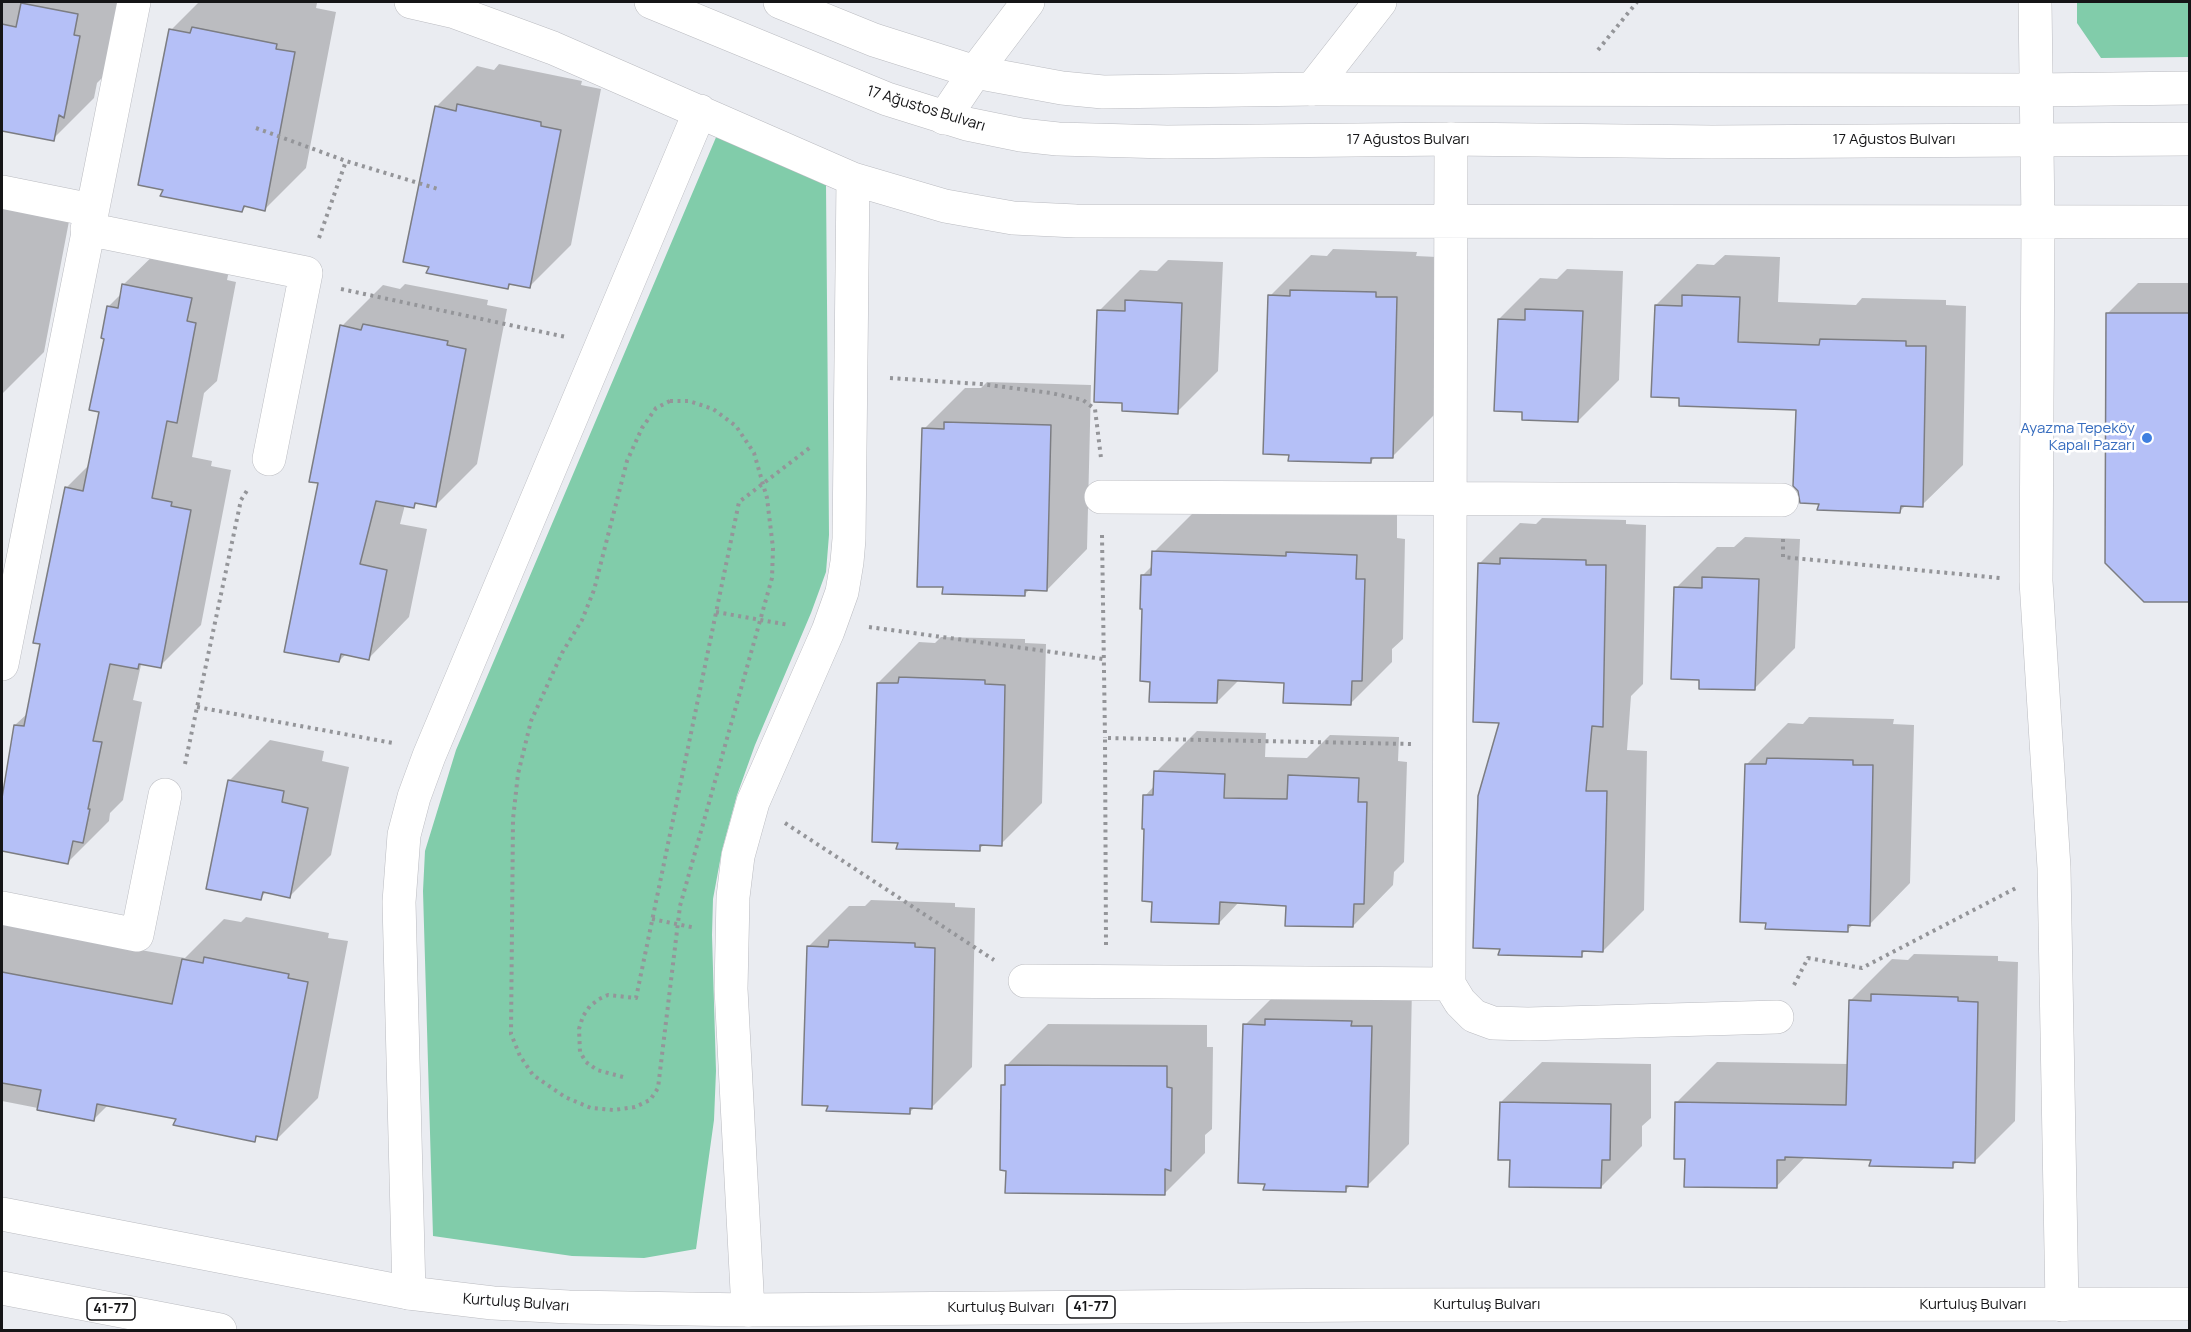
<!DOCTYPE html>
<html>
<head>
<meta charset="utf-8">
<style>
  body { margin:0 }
  #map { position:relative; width:2191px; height:1332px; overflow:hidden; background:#eaecf1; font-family:Manrope,sans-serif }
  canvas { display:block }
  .frame { position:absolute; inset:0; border:3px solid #151517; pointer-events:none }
</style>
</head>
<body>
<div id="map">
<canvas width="2191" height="1332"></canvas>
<div class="frame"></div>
</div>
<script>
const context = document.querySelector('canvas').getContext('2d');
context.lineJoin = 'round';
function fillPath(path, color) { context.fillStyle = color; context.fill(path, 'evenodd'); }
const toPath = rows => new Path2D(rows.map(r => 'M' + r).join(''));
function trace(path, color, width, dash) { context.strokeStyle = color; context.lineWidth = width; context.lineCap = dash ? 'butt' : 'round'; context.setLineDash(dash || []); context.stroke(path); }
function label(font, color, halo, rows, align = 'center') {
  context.font = font + ' Manrope,sans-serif'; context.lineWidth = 5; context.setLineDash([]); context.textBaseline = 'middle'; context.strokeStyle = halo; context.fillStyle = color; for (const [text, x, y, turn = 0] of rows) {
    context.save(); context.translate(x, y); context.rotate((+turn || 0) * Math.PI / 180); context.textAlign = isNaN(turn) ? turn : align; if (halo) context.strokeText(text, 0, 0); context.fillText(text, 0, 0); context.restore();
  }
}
const green = toPath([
  [2077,2,2189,2,2189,57,2101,58,2077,23],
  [717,135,826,185,829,535,826,572,811,613,755,745,737,795,722,850,713,899,712,935,716,1071,714,1120,696,1249,644,1258,572,1256,433,1236,423,891,425,851,456,750]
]);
const shadow = toPath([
  [2,2,119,2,105,75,97,83,94,98,53,139,2,129],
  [199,2,308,2,317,3,316,8,336,12,306,168,265,209,247,205,242,211,165,189,171,30],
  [499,64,582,81,581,85,601,89,571,245,530,286,512,283,507,288,431,266,436,107,477,66,494,70],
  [2,177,74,195,44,352,3,393,2,393],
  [165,244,232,257,227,280,236,282,217,381,204,393,192,457,212,461,211,466,231,470,201,625,160,666,143,663,141,665,133,700,142,702,123,800,110,813,109,821,68,862,2,829,2,803,15,725,28,713,42,643,35,641,67,487,90,464,100,410,109,306,122,293,124,284],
  [1333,249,1417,252,1416,256,1437,257,1434,415,1393,456,1376,456,1371,462,1270,296,1311,255,1327,256],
  [1725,255,1780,257,1778,302,1856,305,1862,298,1946,300,1946,305,1966,306,1963,465,1922,505,1906,505,1900,511,1797,409,1656,305,1697,264,1714,265],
  [1168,260,1223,262,1218,371,1177,412,1124,402,1099,311,1140,270,1157,271],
  [1567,269,1623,271,1619,380,1578,421,1499,319,1540,278,1557,279],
  [2138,283,2190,283,2190,601,2107,314],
  [405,284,488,300,487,305,507,309,477,464,436,505,418,502,413,507,405,505,400,524,427,529,409,617,369,658,346,654,339,661,320,482,342,326,383,285,400,289],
  [987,382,1091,385,1087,549,1047,590,1030,589,1025,594,945,586,924,429,965,388,981,388],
  [1195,511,1325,515,1329,512,1397,515,1397,538,1405,539,1403,639,1392,649,1392,662,1351,703,1285,682,1240,679,1217,702,1152,680,1143,575,1153,565,1154,552],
  [1542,518,1626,520,1626,524,1646,525,1643,684,1631,696,1627,750,1647,751,1644,910,1603,951,1586,950,1581,955,1502,947,1501,721,1479,564,1520,523,1536,524],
  [1745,537,1800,539,1795,648,1754,689,1701,679,1676,588,1717,547,1734,547],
  [941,637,1025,639,1025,643,1046,644,1042,803,1001,844,985,844,979,849,900,841,878,683,919,642,935,643],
  [1809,717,1894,719,1893,724,1914,725,1910,883,1870,924,1854,924,1847,930,1747,764,1788,723,1803,724],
  [1197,731,1266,733,1265,757,1307,758,1330,735,1399,737,1398,761,1407,762,1404,862,1394,872,1393,885,1353,926,1287,904,1239,902,1219,923,1153,900,1145,796,1155,785,1156,772],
  [270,740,324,751,322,761,349,767,331,855,290,896,267,891,260,898,229,781],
  [871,900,955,903,955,907,975,908,972,1067,931,1108,915,1107,909,1113,808,947,849,906,865,906],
  [246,917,329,933,328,938,348,941,318,1098,277,1139,259,1135,254,1140,178,1118,108,1105,94,1119,2,1101,2,925,185,958,224,919,241,922],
  [1914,954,1998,956,1998,961,2018,962,2015,1121,1974,1162,1958,1161,1952,1166,1873,1158,1806,1156,1776,1187,1686,1158,1676,1103,1717,1062,1849,1064,1851,1000,1892,959,1908,960],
  [1286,984,1412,986,1409,1144,1368,1185,1351,1185,1346,1190,1267,1182,1245,1025],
  [1048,1024,1207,1025,1207,1047,1213,1047,1212,1129,1205,1135,1205,1153,1164,1194,1002,1086,1006,1081,1007,1065],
  [1542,1062,1651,1064,1651,1118,1642,1126,1642,1146,1601,1187,1511,1158,1501,1102]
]);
const building = toPath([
  [21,3,78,14,74,35,80,36,64,118,59,115,54,141,2,131,2,24,16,27,21,3],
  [192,27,277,44,276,49,295,52,265,211,244,206,242,212,160,196,163,190,138,185,169,29,190,33,192,27],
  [457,104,541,122,541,126,561,130,530,288,509,284,508,289,426,273,429,267,403,262,435,106,456,111,457,104],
  [122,284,192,298,187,321,196,323,177,423,167,421,152,498,172,502,171,506,191,510,161,668,139,664,138,669,110,664,93,741,102,742,88,809,90,809,83,843,73,841,68,864,2,851,2,798,14,725,24,726,40,644,33,643,65,487,83,491,99,412,89,410,104,339,101,338,107,306,118,308,122,284],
  [1290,290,1376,292,1376,297,1397,297,1393,458,1371,458,1371,463,1288,461,1289,455,1263,454,1268,295,1290,296,1290,290],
  [1682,295,1740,297,1738,342,1819,345,1820,339,1906,341,1906,346,1926,346,1923,507,1901,506,1900,513,1817,510,1819,504,1800,503,1798,491,1793,486,1796,410,1679,406,1679,398,1651,397,1655,305,1682,306,1682,295],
  [1125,300,1182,303,1178,414,1122,411,1122,403,1094,402,1097,310,1125,311,1125,300],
  [1525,309,1583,311,1578,422,1522,420,1522,412,1494,411,1498,319,1525,320,1525,309],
  [2106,313,2190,313,2190,602,2144,602,2105,563,2106,313],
  [363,324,448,341,447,345,466,349,436,507,415,503,414,508,376,501,360,564,387,570,369,660,341,654,339,662,284,652,318,483,309,482,340,325,361,330,363,324],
  [944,422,1051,425,1047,591,1025,590,1025,596,942,594,943,587,917,587,922,428,944,429,944,422],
  [1152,551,1286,556,1286,552,1357,555,1356,579,1365,579,1362,681,1352,681,1351,705,1283,703,1284,683,1218,680,1217,703,1149,702,1150,682,1140,681,1142,609,1140,609,1141,575,1151,575,1152,551],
  [1500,558,1586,560,1586,565,1606,565,1603,727,1592,726,1586,791,1607,791,1603,952,1582,951,1582,957,1498,955,1500,949,1473,948,1478,796,1499,723,1473,722,1478,563,1500,564,1500,558],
  [1702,577,1759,579,1755,690,1699,689,1699,680,1671,679,1674,587,1702,588,1702,577],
  [899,677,985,680,985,684,1005,685,1002,846,980,845,980,851,896,849,898,843,872,842,877,683,898,683,899,677],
  [1767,758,1853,760,1853,765,1873,765,1870,926,1848,925,1848,932,1765,929,1766,923,1740,922,1745,764,1766,764,1767,758],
  [1154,771,1225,774,1224,798,1287,799,1288,775,1359,778,1358,802,1367,802,1364,904,1354,904,1353,927,1285,926,1286,906,1220,902,1219,924,1151,922,1152,902,1142,901,1144,829,1142,829,1143,795,1153,795,1154,771],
  [228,780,284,791,282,802,308,808,290,898,263,892,261,900,206,889,228,780],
  [829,940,915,943,915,947,935,948,932,1109,910,1108,910,1114,826,1111,828,1106,802,1105,807,946,828,947,829,940],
  [204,957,289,974,288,978,308,982,277,1140,256,1136,255,1142,173,1125,176,1119,97,1104,94,1121,37,1110,41,1090,2,1083,2,972,172,1004,182,959,203,963,204,957],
  [1871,994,1958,997,1958,1001,1978,1002,1975,1163,1953,1162,1953,1168,1869,1166,1871,1160,1785,1157,1785,1160,1777,1160,1777,1188,1684,1187,1685,1159,1674,1159,1675,1102,1846,1105,1849,1000,1871,1001,1871,994],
  [1265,1019,1352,1021,1351,1026,1372,1026,1368,1187,1346,1186,1346,1192,1263,1190,1265,1184,1238,1183,1243,1024,1265,1025,1265,1019],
  [1005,1065,1167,1066,1167,1087,1172,1088,1171,1171,1165,1169,1165,1195,1005,1193,1006,1171,1000,1170,1001,1085,1005,1085,1005,1065],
  [1500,1102,1611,1104,1610,1160,1602,1160,1601,1188,1509,1187,1510,1160,1498,1160,1500,1102]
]);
const path = toPath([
  [1598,50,1637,2],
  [256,128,346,161,438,189],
  [319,238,346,161],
  [341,289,566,337],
  [890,378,981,384,1051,393,1083,400,1095,409,1101,458],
  [670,401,689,401,713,409,736,426,754,453,767,498,773,548,772,578,680,906,658,1088,650,1100,635,1107,614,1110,591,1108,565,1097,533,1075,520,1056,511,1034,513,819,518,774,531,721,562,653,582,620,594,590,627,461,642,428,656,408,670,401],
  [1102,535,1105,738],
  [1783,539,1783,557,2000,578],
  [716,612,789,625],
  [869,627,1103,659],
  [197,707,393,743],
  [185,764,241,500,248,489],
  [785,823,994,960],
  [652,919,696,928],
  [1106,945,1105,738,1412,744],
  [1794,985,1808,958,1862,968,2016,888],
  [623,1077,597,1070,586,1062,580,1052,579,1029,583,1016,590,1006,599,999,608,995,636,998,739,502,812,446]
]);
const minor = toPath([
  [411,2,455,12,553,48,853,179,945,206,1013,218,1076,221,2190,222],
  [2035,2,2038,221,2036,581,2054,868,2062,1305],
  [1312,89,1380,2],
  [944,118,975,72,1028,2],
  [2,192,91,210],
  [87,229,306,273,269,459],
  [1101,497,1782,500],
  [2,664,134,2],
  [2,908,137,935,165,795],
  [1025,981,1449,984,1451,139],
  [1449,984,1460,1002,1474,1016,1493,1023,1528,1024,1777,1017],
  [409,1293,399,902,404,835,414,797,429,756,700,111],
  [748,1310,731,989,733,897,738,856,753,802,828,631,842,592,847,562,849,539,853,179]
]);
const major = toPath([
  [651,2,887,99,967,124,1021,135,1058,139,1167,142,1451,139,1712,142,2190,139],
  [780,2,874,40,975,72,1062,88,1103,92,1312,89,2035,90,2190,88]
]);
const highway = toPath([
  [2,1214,409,1293,493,1303,569,1307,748,1310,1366,1305,2190,1304],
  [2,1288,220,1330]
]);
const markers = [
  [2147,438,6,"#3f7fe0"]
];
const shields = [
  [1091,1307,48],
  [111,1309,48]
];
const shieldNames = [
  ["41-77",1091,1307],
  ["41-77",111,1309]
];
const streetNames = [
  ["17 Ağustos Bulvarı",926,109,17],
  ["17 Ağustos Bulvarı",1408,140],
  ["17 Ağustos Bulvarı",1894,140],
  ["Kurtuluş Bulvarı",516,1303,4],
  ["Kurtuluş Bulvarı",1487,1305],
  ["Kurtuluş Bulvarı",1973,1305],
  ["Kurtuluş Bulvarı",1001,1308]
];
const shopNames = [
  ["Ayazma Tepeköy",2135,429],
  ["Kapalı Pazarı",2135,446]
];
fillPath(green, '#81ccaa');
fillPath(shadow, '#0003');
fillPath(building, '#b5c0f7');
trace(building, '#7c7d82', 1.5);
trace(minor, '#babbc0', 34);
trace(major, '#babbc0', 34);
trace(highway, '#babbc0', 34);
trace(path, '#949599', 4, [3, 4.5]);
trace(minor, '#fff', 33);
trace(major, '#fff', 33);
trace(highway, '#fff', 33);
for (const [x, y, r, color] of markers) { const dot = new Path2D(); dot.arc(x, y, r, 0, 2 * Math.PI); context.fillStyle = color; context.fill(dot); trace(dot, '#fff', 2); }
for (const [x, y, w] of shields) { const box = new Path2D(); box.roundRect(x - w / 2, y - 11, w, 22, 4.5); context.fillStyle = '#fff'; context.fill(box); trace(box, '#151517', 1.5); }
label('bold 14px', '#151517', null, shieldNames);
label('15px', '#151517', '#fff', streetNames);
label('15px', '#366cbe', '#fff', shopNames, 'right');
</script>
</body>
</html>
